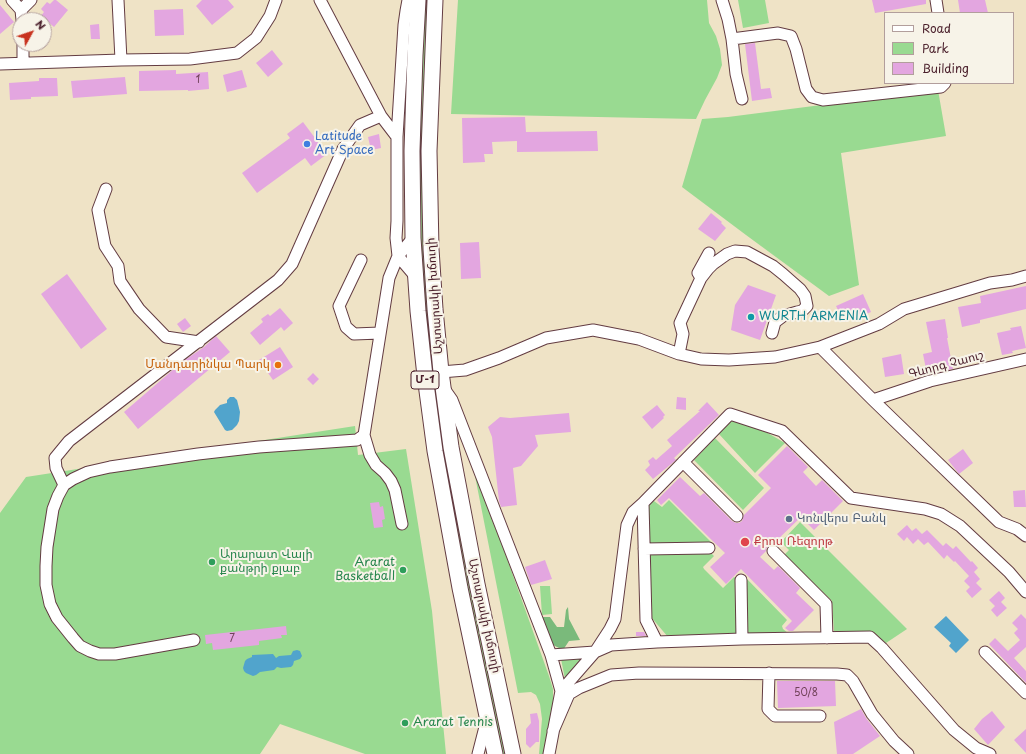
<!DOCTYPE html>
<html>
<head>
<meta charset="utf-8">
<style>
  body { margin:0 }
  #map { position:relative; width:1026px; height:754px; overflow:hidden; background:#efe3c6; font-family:"Playpen Sans",sans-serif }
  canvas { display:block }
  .legend { position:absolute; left:884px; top:12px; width:130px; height:72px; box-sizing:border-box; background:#f7f3e8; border:1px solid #b29e9c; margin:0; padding:5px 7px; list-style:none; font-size:12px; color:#4a1f2b }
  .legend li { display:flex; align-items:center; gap:8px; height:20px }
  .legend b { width:20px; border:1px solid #b29e9c }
  .north { position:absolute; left:12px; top:12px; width:40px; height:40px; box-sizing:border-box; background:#f7f3e8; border:1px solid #b29e9c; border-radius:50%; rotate:50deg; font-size:11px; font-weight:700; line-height:16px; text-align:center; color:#4a1f2b }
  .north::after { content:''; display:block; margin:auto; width:14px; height:18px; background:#c8321e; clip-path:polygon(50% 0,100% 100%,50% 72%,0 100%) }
</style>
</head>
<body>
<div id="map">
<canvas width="1026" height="754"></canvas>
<ul class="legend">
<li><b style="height:5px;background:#fff"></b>Road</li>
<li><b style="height:11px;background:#99da91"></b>Park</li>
<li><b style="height:11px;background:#e3a6e0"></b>Building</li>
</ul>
<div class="north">N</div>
</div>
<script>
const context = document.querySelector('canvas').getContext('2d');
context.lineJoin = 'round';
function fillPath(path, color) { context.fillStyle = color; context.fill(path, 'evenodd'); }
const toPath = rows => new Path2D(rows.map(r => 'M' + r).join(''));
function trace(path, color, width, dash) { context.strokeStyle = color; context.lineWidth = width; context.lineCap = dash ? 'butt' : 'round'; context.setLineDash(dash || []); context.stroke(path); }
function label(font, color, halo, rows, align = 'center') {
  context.font = font + ' "Playpen Sans","Noto Sans Armenian",sans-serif'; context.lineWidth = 4; context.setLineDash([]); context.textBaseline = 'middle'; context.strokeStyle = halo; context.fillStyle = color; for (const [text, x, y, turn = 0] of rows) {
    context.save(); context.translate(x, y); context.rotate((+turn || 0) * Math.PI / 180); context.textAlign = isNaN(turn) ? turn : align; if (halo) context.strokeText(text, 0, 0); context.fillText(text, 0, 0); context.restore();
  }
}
const green = toPath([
  [458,0,707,0,709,23,716,36,720,49,722,65,717,78,705,100,696,119,451,114],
  [738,0,765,0,769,23,743,28],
  [423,5,429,5,427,250,508,754,501,754,451,512,430,375,417,206],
  [938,90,946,136,841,153,859,285,829,296,746,235,682,187,702,119,728,117],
  [732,420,766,432,785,443,755,473,718,433],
  [355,426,358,455,406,449,432,611,446,754,365,754,280,724,260,754,0,754,0,513,26,477],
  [715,438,764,488,743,510,694,460],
  [472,461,549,676,553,689,553,705,545,754,539,754,542,719,540,704,536,695,531,692,518,693],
  [669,500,712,543,655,545,649,543,648,505,650,501,654,501,662,507],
  [800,522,907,629,886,643,872,632,834,631,832,601,784,555,789,550,781,542],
  [709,551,714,556,703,567,704,569,723,588,734,577,738,580,736,633,734,634,668,637,651,617,649,557,650,554],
  [746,578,787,620,782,626,783,629,788,633,751,634,746,631],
  [540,586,550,586,552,614,542,615],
  [585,657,565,679,561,659]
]);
const forest = toPath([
  [568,607,569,619,580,640,569,641,563,650,547,642,537,617,550,617,557,627,564,627,566,610]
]);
const water = toPath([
  [230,397,234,397,237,400,240,412,239,421,237,425,232,430,227,431,225,430,214,412,215,410,220,405,227,403,227,400],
  [946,616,969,640,956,653,949,646,951,643,934,627],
  [297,650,300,651,302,656,300,659,294,661,293,665,291,667,281,668,277,667,274,670,260,672,256,675,253,676,246,673,244,671,243,668,245,661,247,659,252,657,252,655,273,654,276,658,279,656,291,655,293,651]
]);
const building = toPath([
  [54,0,56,0,68,10,54,27,41,16,44,12,41,9,47,2,50,4],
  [202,0,228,0,234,7,212,25,196,6],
  [872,0,926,0,926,4,875,13],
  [958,0,985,0,988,13,960,13],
  [0,5,14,22,0,34],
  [183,9,184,35,155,36,154,10],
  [99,24,100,39,91,39,90,25],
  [755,43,761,89,770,88,772,98,752,101,745,44],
  [272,50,283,64,268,77,256,63],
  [176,70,176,74,208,72,209,89,188,91,188,90,139,91,139,71],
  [242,70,247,87,227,92,223,75],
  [125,77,127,94,73,98,71,81],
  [39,78,57,78,58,96,31,97,31,99,10,100,9,83,39,81],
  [525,117,526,132,597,131,598,151,517,152,517,141,492,142,493,154,484,154,485,162,463,163,462,118],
  [303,122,327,154,311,166,305,158,257,193,242,173,290,138,287,134],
  [379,134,381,148,371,150,368,137],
  [711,213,722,222,721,223,726,228,715,241,698,229],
  [479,242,481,278,461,279,460,243],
  [67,274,107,329,81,349,41,294],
  [748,285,776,295,760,340,731,330,735,305],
  [1026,286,1026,309,980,320,980,323,962,327,958,307,981,303,980,296],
  [863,294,871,312,853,320,852,319,844,322,836,306],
  [280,308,293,323,284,331,281,327,260,345,250,333,263,322,261,319,268,314,270,316],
  [185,318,191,326,183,332,177,324],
  [945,319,948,338,947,338,953,369,927,374,923,354,932,352,926,322],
  [1021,326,1026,348,1012,351,1013,353,1002,355,997,333,1011,330,1010,328],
  [216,336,230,352,138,429,124,412,182,362,204,347],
  [280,347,293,367,273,380,259,360],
  [901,354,904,374,885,377,882,358],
  [313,373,319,379,313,385,307,379],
  [677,397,686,398,686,410,676,409],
  [707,402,719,415,674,458,676,460,653,479,645,470,650,465,648,461,653,457,656,460,672,446,667,440,700,411,698,411],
  [657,405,665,415,663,417,664,418,652,429,642,417],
  [569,413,571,432,535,435,538,446,521,466,513,468,517,505,501,507,499,501,492,437,488,427,500,417,510,418],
  [787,446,808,467,803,472,816,486,822,480,843,501,814,530,801,517,773,544,768,546,766,549,766,551,760,557,774,570,778,566,800,588,796,593,814,610,793,631,789,631,785,628,792,621,741,569,726,584,710,567,725,553,669,498,661,505,657,500,680,477,700,496,704,493,732,521,736,523,739,523,742,521,744,515,771,488,758,475],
  [963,449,973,463,959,474,948,460],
  [1025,490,1026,507,1014,507,1013,491],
  [379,502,380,507,383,506,385,519,382,520,383,527,374,528,370,503],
  [907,525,912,531,916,528,922,534,927,530,943,546,946,543,953,549,956,546,971,562,972,561,978,568,974,572,980,579,976,583,982,589,972,598,966,591,970,587,964,581,969,576,955,561,954,562,947,555,944,559,928,542,924,545,918,539,913,544,907,537,904,541,897,534],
  [545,560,552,579,531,585,525,567],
  [999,591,1005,598,1001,602,1007,608,997,617,991,610,995,606,989,600],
  [1021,614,1026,619,1026,647,1014,658,1026,671,1026,683,989,644,995,638,1008,651,1020,640,1014,633,1018,629,1012,623],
  [286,626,287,635,281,635,282,638,259,641,259,645,213,650,212,643,206,644,205,635],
  [636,632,644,632,646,636,636,636],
  [777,681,835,681,836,706,778,708],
  [861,709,866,718,880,736,853,754,837,754,834,722],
  [992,711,1005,727,988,745,974,729,982,719],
  [537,713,539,721,539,742,536,742,530,748,526,744,526,729,531,723,530,714],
  [1026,729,1026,753,1014,740]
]);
const minor = toPath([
  [12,0,21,10,22,20],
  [118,0,121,60],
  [320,0,381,116,397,137],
  [408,0,406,11,404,25,397,137,397,221,396,238,398,256,415,276],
  [722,0,728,19,732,39,736,74,742,99],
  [936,0,938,13],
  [21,10,31,0],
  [732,39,778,33,791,36,796,49,806,89,812,97,823,100,941,87,945,83],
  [23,44,23,63],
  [0,64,121,60,190,59,237,53,256,38,270,16,276,0],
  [106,189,98,210,105,246,118,266,120,281,139,309,166,337,199,342],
  [361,260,339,306,346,327,354,334,380,333],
  [701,278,708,269,713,264,727,254,735,251,747,252,773,266,783,274,800,289,805,296,807,306,802,311,797,312,783,316,775,322,772,333],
  [820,347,873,400,999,522,1017,529,1026,536],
  [679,354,683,334,680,323,701,278,698,273,709,253],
  [441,372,465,370,499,358,546,338,593,330,639,339,679,354,701,359,729,360,775,357,820,347,879,324,904,309,990,283,1012,280,1026,276],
  [445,390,452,400,551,655,561,691,549,754],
  [873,400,930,381,1026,359],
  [683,462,737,516],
  [64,485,56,468,55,458,69,441,278,280,292,264,343,149,360,125,381,116],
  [402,524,395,490,391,481,385,473,376,465,370,455,364,435,389,278,398,256,413,238],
  [644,549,709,548],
  [773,551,826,604,827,638],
  [741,580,742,639],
  [194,640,115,654,99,654,90,651,80,646,73,638,57,618,50,604,46,585,46,566,47,547,53,509,58,496,64,485,73,479,88,472,110,467,198,454,259,447,357,440,364,435],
  [985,652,1026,693],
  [551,655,595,652,610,629,615,619,627,525,633,512,643,503],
  [769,673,768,709,775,716,820,716],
  [561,691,595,652,611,645,657,642],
  [553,731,569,694,579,688,611,675,639,673,837,674,847,675,853,681,872,714,894,741,908,754],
  [478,754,487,719],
  [990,754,976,748,954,730,882,648,870,637,742,639,657,642,646,620,643,503,730,414,782,431,851,498,925,509,941,514,960,526,1009,572,1026,592]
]);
const highway = toPath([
  [418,0,415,55,412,151,413,238,418,311,425,376,435,451,460,588,495,754],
  [435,0,429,151,431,249,435,309,441,372,451,447,477,584,513,754]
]);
const markers = [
  [307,144,4,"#3f7fe0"],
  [751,317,4,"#0f9aa8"],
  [278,365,4,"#e8710a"],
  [789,519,4,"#5c6f8a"],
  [745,542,5,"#e0444e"],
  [212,562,4,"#2e9e5b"],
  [403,570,4,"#2e9e5b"],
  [405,723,4,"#2e9e5b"]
];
const numberNames = [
  ["1",198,80],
  ["7",232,639],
  ["50/8",806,693]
];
const shields = [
  [425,380,28]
];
const shieldNames = [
  ["Մ-1",425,380]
];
const shopNames = [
  ["Latitude",315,137],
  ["Art Space",315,151]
];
const streetNames = [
  ["Աշտարակի խճուղի",435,296,-94],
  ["Գևորգ Չաուշ",946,365,-15],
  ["Աշտարակի խճուղի",484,616,78]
];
const cultureNames = [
  ["WURTH ARMENIA",759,317]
];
const foodNames = [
  ["Մանդարինկա Պարկ",270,365]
];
const serviceNames = [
  ["Կոնվերս Բանկ",797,519]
];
const healthNames = [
  ["Քրոս Ռեզորթ",754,542]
];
const leisureNames = [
  ["Արարատ Վալի",220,555],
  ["քանթրի քլաբ",220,569],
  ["Ararat",395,563,"right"],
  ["Basketball",395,577,"right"],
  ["Ararat Tennis",413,723]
];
fillPath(green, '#99da91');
fillPath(forest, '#7aba7b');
fillPath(water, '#51a4cc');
fillPath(building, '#e3a6e0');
trace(minor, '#633c42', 13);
trace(highway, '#633c42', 17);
trace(minor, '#fff', 11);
trace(highway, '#fff', 15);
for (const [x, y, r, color] of markers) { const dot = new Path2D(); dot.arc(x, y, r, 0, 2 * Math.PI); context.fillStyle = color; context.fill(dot); trace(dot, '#f7f3e8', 1.5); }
label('10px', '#704158', null, numberNames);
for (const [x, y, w] of shields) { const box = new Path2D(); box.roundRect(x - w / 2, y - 9, w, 18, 3); context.fillStyle = '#f7f3e8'; context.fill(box); trace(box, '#4a1f2b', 1); }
label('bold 11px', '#4a1f2b', null, shieldNames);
label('12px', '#366cbe', '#f7f3e8', shopNames, 'left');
label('12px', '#4a1f2b', '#f7f3e8', streetNames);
label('12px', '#0d838f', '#f7f3e8', cultureNames, 'left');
label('12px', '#c56008', '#f7f3e8', foodNames, 'right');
label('12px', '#4e5e75', '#f7f3e8', serviceNames, 'left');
label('12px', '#be3a42', '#f7f3e8', healthNames, 'left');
label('12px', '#27864d', '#f7f3e8', leisureNames, 'left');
</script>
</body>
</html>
